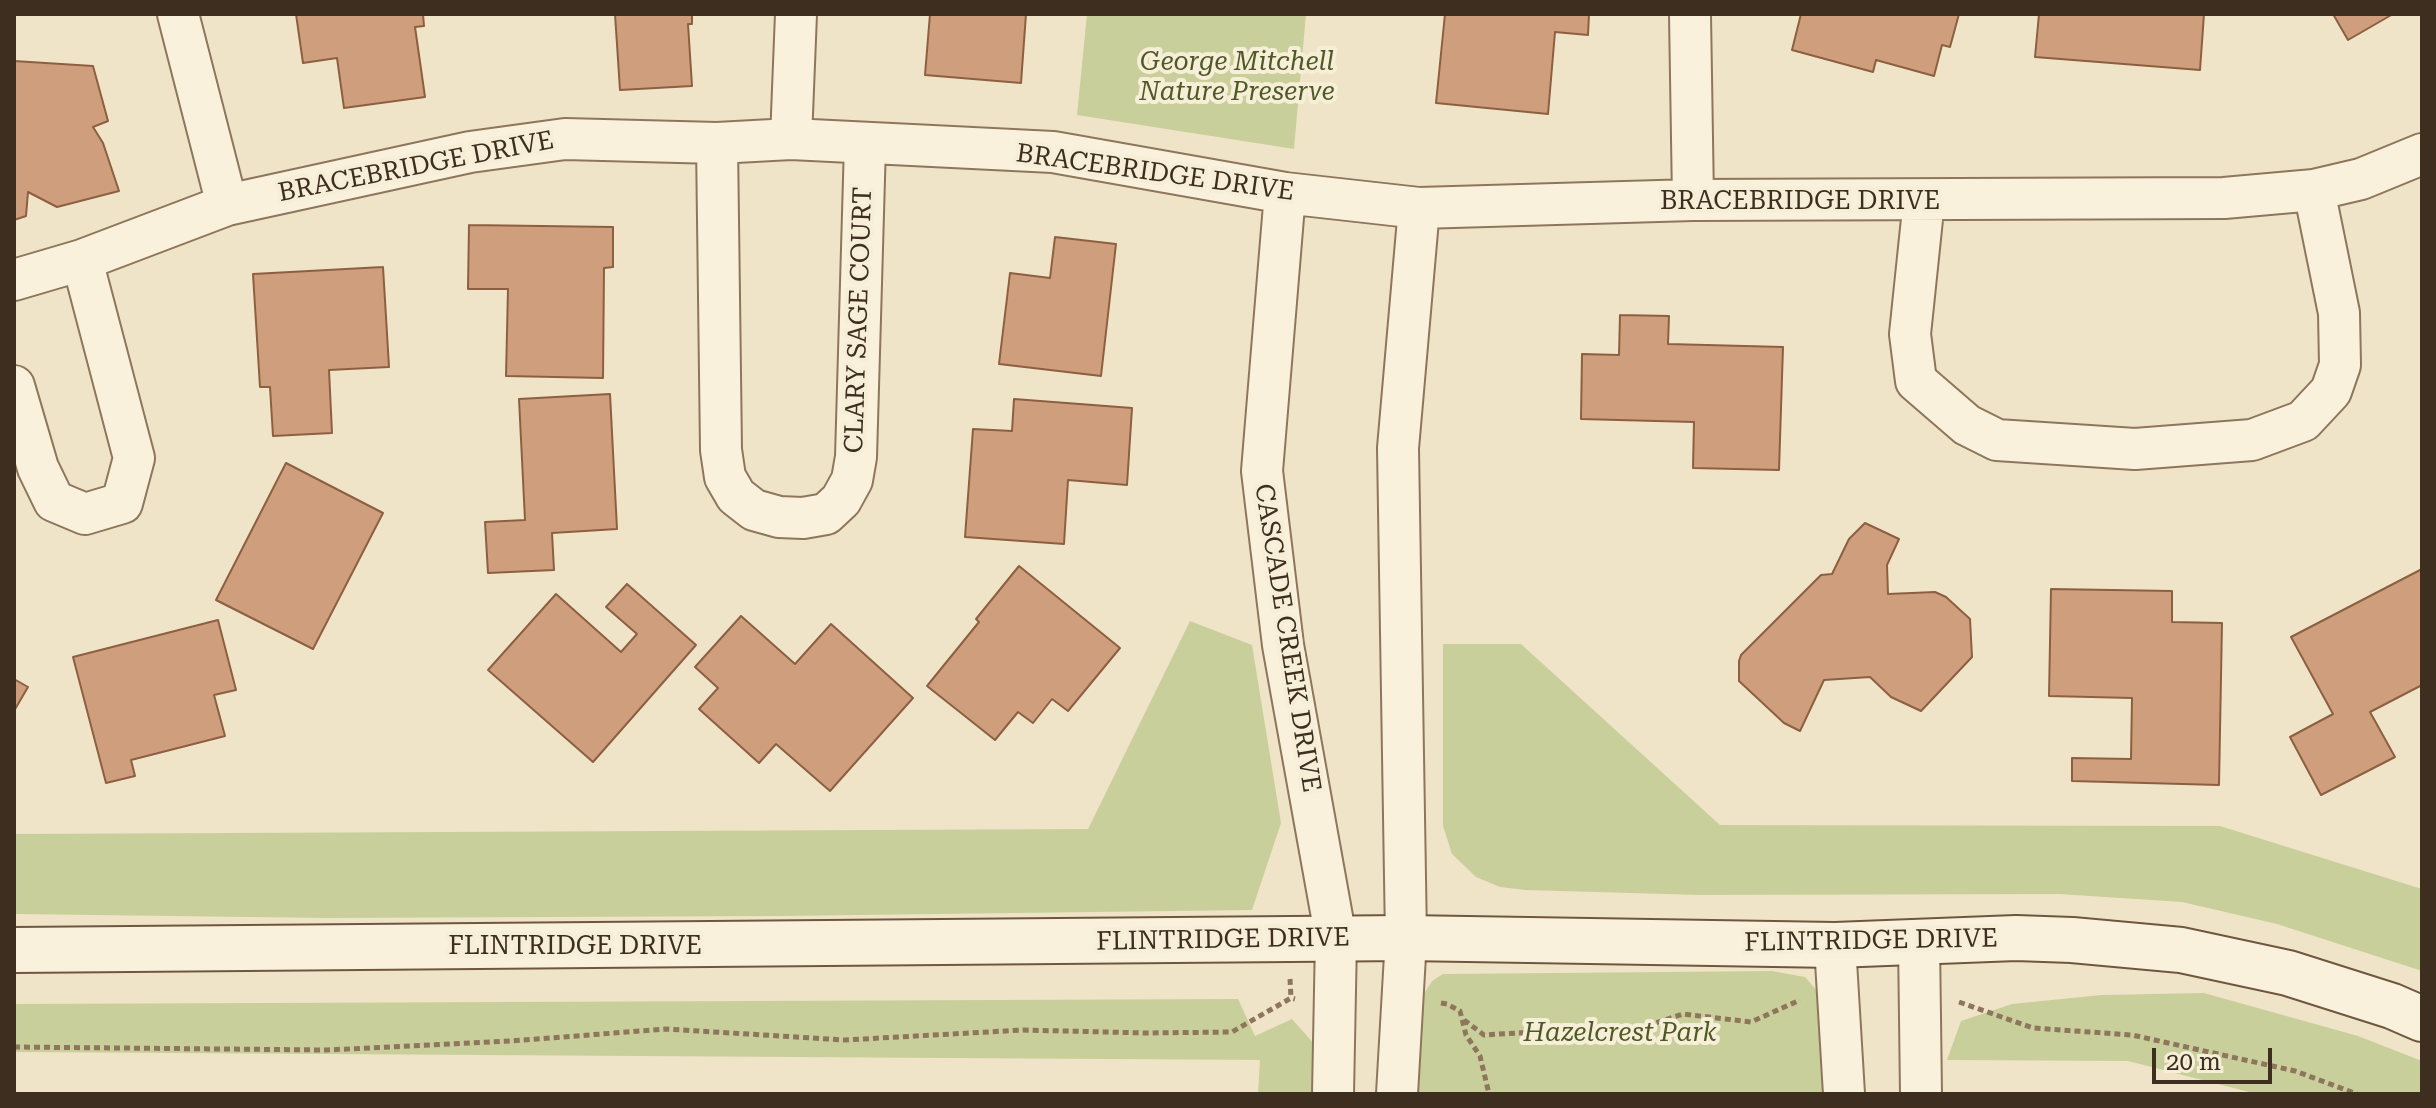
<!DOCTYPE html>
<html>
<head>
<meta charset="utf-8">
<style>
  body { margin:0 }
  #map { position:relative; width:2436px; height:1108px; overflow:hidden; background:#f0e4c8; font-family:"Roboto Serif",serif }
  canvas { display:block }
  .frame { position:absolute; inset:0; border:16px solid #3d2e20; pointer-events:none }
  .scale { position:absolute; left:2152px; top:1048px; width:120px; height:36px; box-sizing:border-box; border:4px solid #3d2e20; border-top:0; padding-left:10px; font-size:24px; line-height:28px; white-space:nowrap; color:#3d2e20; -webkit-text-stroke:6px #f7eed8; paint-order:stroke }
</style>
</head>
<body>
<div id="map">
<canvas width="2436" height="1108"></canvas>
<div class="frame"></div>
<div class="scale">20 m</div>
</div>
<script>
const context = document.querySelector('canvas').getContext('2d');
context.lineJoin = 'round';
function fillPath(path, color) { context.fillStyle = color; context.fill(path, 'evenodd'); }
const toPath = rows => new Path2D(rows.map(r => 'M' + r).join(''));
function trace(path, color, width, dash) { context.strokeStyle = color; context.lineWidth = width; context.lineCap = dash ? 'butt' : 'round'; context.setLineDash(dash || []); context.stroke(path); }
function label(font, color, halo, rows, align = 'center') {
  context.font = font + ' "Roboto Serif",serif'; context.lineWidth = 8; context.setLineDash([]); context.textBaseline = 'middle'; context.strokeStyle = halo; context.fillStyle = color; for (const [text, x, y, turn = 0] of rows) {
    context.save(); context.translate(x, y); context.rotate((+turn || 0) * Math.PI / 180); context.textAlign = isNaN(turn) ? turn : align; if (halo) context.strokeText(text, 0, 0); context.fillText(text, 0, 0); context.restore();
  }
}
const green = toPath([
  [1087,14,1306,14,1294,149,1077,115],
  [1190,621,1252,645,1281,823,1252,910,781,916,326,918,14,914,14,834,1088,829],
  [1443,644,1521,644,1720,825,2220,826,2422,889,2422,971,2277,924,2182,902,2059,894,1700,895,1525,890,1500,887,1476,877,1452,854,1443,826],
  [1772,971,1805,977,1819,993,1830,1094,1411,1094,1415,1008,1432,981,1443,974],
  [2204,993,2358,1036,2422,1061,2422,1094,2257,1094,2128,1061,1947,1060,1961,1021,2012,1004,2101,995],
  [1238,999,1255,1036,1292,1019,1315,1045,1311,1094,1258,1094,1260,1060,14,1052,14,1004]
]);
const building = toPath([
  [296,14,423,14,424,26,415,27,425,97,344,108,337,58,303,63,296,14],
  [615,14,692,14,692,24,688,24,692,86,620,90,615,14],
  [930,14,1026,14,1021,83,925,75,930,14],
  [1445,14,1589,14,1588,35,1555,32,1548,114,1436,103,1445,14],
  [1801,14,1959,14,1950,47,1942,45,1934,76,1876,60,1873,72,1792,50,1801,14],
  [2039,14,2204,14,2200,70,2035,57,2039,14],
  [2333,14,2393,14,2348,40,2333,14],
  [14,61,93,66,108,121,93,127,103,143,119,191,57,207,28,192,26,216,14,220,14,61],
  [469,225,613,227,613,267,604,268,603,378,506,376,508,289,468,289,469,225],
  [1055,237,1116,244,1101,376,999,364,1010,273,1050,278,1055,237],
  [383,267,389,367,329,370,332,433,273,436,270,387,260,387,253,274,383,267],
  [1620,315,1669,316,1668,344,1783,347,1779,470,1693,468,1694,422,1581,419,1582,354,1619,355,1620,315],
  [610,394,617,529,552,533,554,570,488,573,485,522,525,520,519,399,610,394],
  [1014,399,1132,408,1127,485,1068,480,1064,544,965,537,973,429,1012,431,1014,399],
  [286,463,383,513,313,649,216,600,286,463],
  [1865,523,1899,539,1887,565,1888,594,1935,592,1946,597,1970,619,1972,657,1921,711,1891,697,1870,677,1824,680,1800,731,1784,723,1739,681,1739,661,1741,655,1821,575,1832,574,1849,539,1865,523],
  [1019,566,1120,648,1068,711,1052,699,1033,723,1018,712,995,740,927,686,979,622,976,619,1019,566],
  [2422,569,2422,685,2370,712,2395,757,2321,795,2290,737,2333,714,2291,637,2422,569],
  [627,584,696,645,593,762,488,670,556,594,621,652,637,634,606,607,627,584],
  [2051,589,2172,591,2172,622,2222,623,2219,785,2072,781,2072,758,2131,759,2132,698,2049,696,2051,589],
  [741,616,795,664,831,624,913,698,830,791,776,744,759,763,699,709,718,688,695,667,741,616],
  [218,620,236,690,214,695,225,736,131,760,135,776,106,783,73,657,218,620],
  [14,679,28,687,14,711,14,679]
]);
const path = toPath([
  [1290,979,1291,998],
  [1959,1002,2033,1028,2132,1035,2295,1071,2357,1094],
  [1441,1003,1447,1004,1460,1011,1466,1035,1480,1056,1489,1094],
  [1464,1020,1484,1035,1535,1032,1587,1039,1643,1027,1683,1014,1751,1022,1800,1000],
  [14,1047,327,1050,511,1041,666,1029,845,1040,1023,1030,1146,1033,1232,1032,1291,998,1295,999]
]);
const street = toPath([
  [178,14,227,205],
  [1690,14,1693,200],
  [791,139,796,14],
  [717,143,721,450,725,477,736,496,754,510,779,517,803,518,826,514,841,500,852,480,856,457,865,144],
  [1285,193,1262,471,1283,645,1336,939,1333,1094],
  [1924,200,1910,334,1916,381,1967,425,1997,440,2135,449,2252,440,2303,421,2331,391,2340,365,2339,313,2314,190],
  [14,280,82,260,227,205,470,152,565,139,717,143,791,139,1053,152,1285,193,1419,208,1693,200,2224,198,2314,190,2361,179,2422,154],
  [14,386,38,468,54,501,85,514,122,503,134,458,82,260],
  [1919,942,1921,1094],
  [1835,945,1844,1094],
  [1397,1094,1406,938,1398,448,1419,208]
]);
const secondary = toPath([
  [14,950,1406,938,1835,945,2016,938,2072,940,2181,950,2288,973,2392,1006,2422,1019]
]);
const parkNames = [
  ["George Mitchell",1237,62],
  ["Nature Preserve",1237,92],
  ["Hazelcrest Park",1620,1033]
];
const streetNames = [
  ["BRACEBRIDGE DRIVE",416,167,-11],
  ["BRACEBRIDGE DRIVE",1155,173,8],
  ["BRACEBRIDGE DRIVE",1800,201],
  ["CLARY SAGE COURT",859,320,-88],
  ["CASCADE CREEK DRIVE",1287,638,81],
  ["FLINTRIDGE DRIVE",1223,940,-1],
  ["FLINTRIDGE DRIVE",1871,941,-1],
  ["FLINTRIDGE DRIVE",575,946]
];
fillPath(green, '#c9cf9b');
fillPath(building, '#cf9f7d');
trace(building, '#8d5f41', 2);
trace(street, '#8d765c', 44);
trace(secondary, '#6f573f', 48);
trace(path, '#8d765c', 5, [6, 4]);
trace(street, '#faf1dc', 40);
trace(secondary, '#faf1dc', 44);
label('italic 26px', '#4d5a26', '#f7eed8', parkNames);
label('26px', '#3d2e20', '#f7eed8', streetNames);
</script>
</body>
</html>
